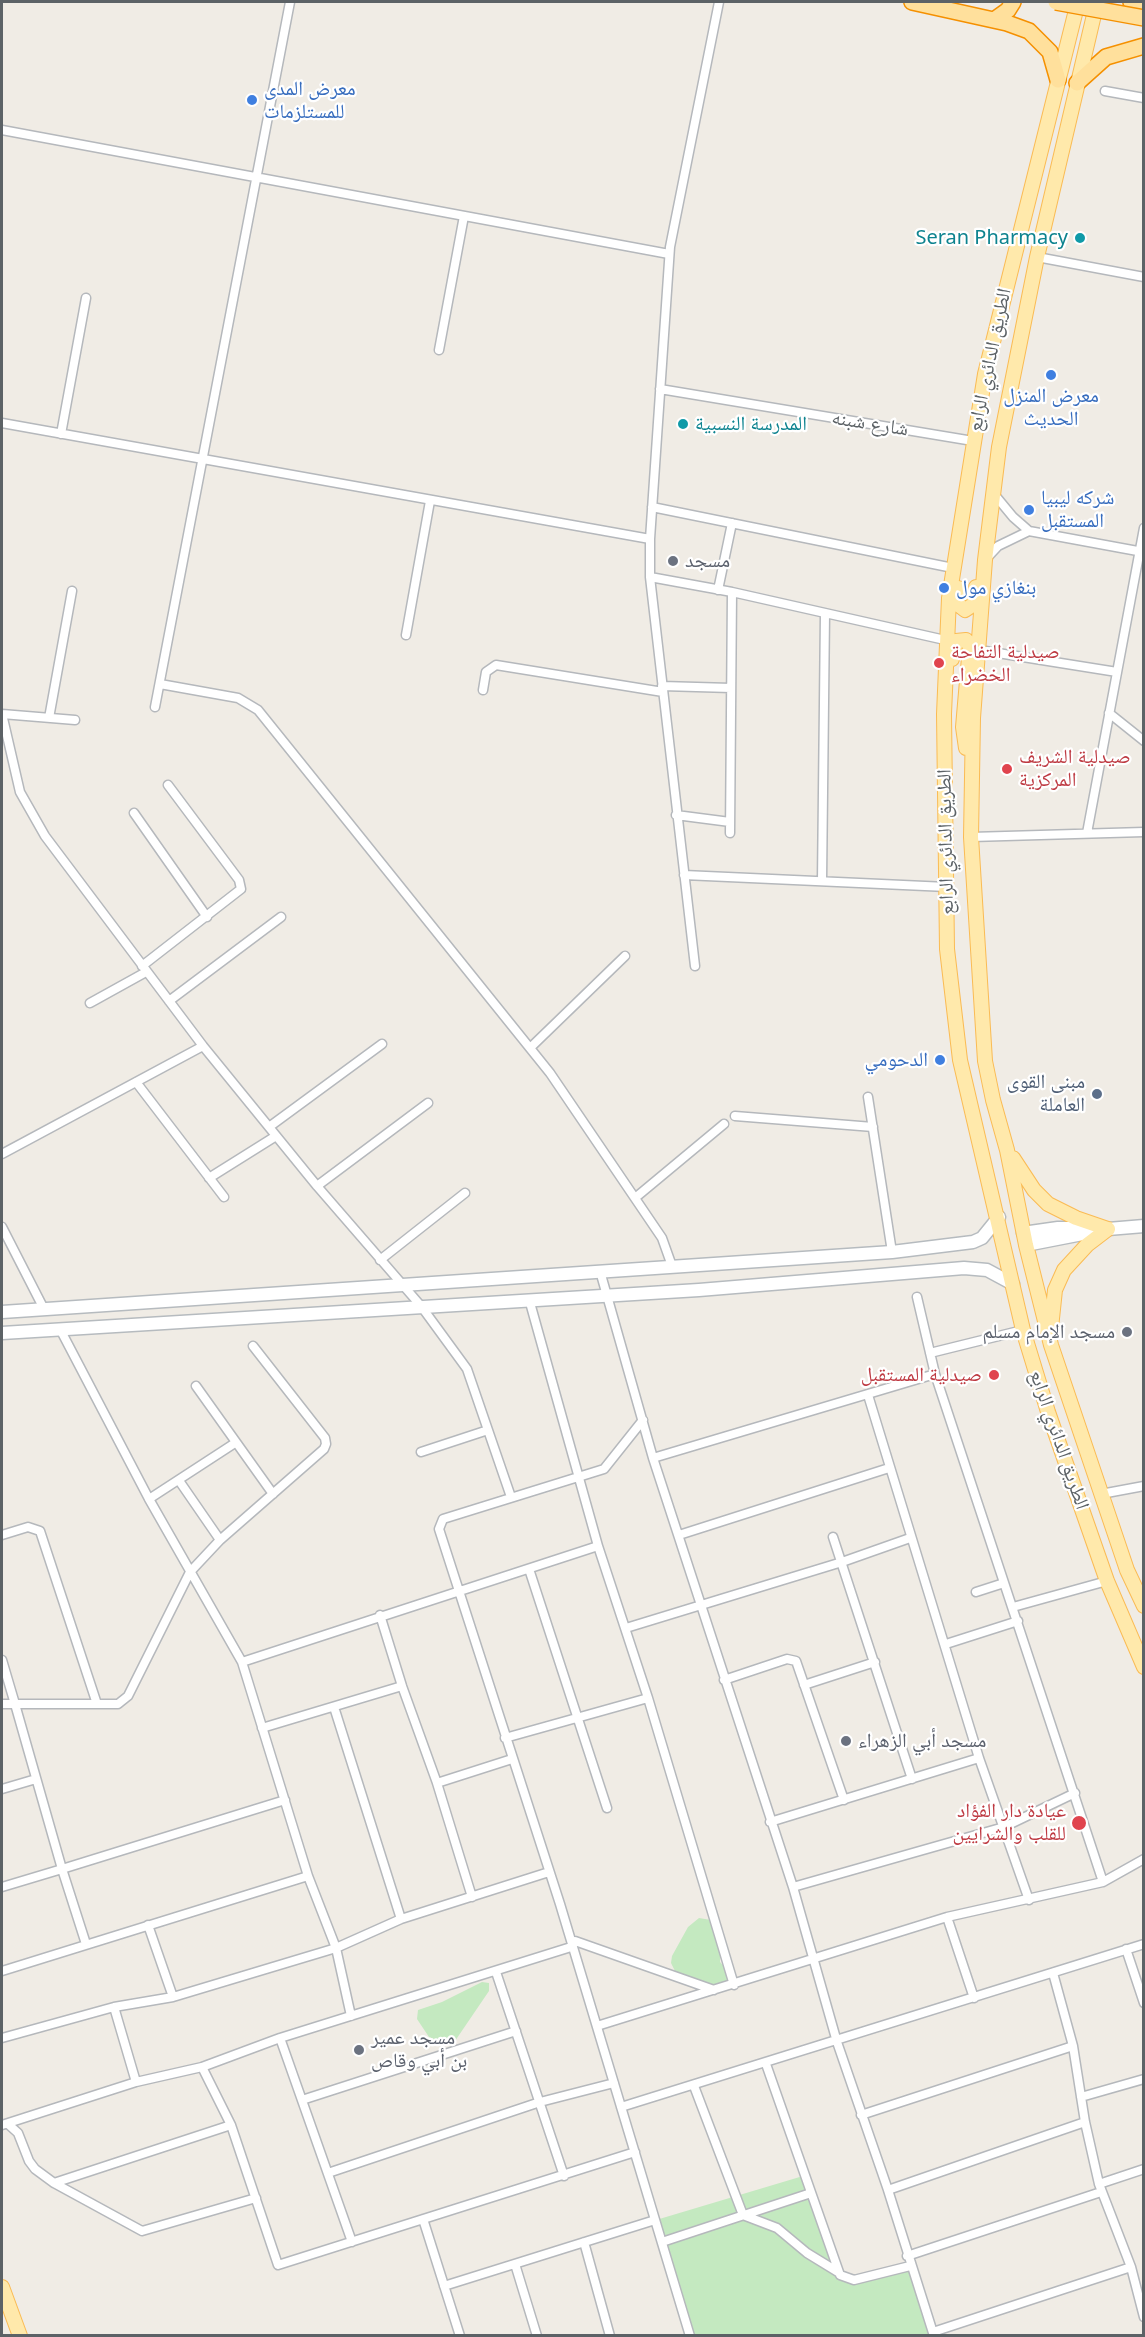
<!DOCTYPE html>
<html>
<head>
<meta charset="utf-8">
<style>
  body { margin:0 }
  #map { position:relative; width:1145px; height:2337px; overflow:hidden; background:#f0ece5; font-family:"Noto Sans",sans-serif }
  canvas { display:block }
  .frame { position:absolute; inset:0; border:3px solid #5c6266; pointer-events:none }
</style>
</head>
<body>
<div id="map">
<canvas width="1145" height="2337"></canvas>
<div class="frame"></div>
</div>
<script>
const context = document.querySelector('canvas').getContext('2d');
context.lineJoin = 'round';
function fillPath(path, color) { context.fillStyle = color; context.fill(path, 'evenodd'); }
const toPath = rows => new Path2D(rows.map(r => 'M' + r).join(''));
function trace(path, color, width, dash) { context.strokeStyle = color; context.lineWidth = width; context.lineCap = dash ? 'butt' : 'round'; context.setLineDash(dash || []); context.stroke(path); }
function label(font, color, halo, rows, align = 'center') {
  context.font = font + ' "Noto Sans","Noto Naskh Arabic",sans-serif'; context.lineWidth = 4.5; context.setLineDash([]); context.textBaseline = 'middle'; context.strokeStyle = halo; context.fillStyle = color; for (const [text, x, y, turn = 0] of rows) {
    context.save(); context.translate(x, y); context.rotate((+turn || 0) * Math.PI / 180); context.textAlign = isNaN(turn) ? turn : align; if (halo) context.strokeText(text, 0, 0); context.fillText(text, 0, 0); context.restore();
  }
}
const green = toPath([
  [699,1918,711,1920,720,1939,720,1962,728,1971,729,1981,712,1989,677,1975,671,1963,672,1956,688,1927],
  [482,1982,489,1983,489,1991,455,2041,446,2044,429,2037,417,2019,418,2010,442,2002],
  [803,2176,843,2279,910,2267,933,2335,690,2335,656,2220]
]);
const minor = toPath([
  [1105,91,1144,98],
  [2,130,669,254],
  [1037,257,1144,277],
  [439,350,464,216],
  [660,389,973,441],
  [2,423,650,539],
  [61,434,86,298],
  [994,494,1013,517,1029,531,1143,552],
  [652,507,953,568],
  [985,560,998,546,1029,531],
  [650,577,732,592,945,640],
  [718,590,732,523],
  [406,635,430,501],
  [979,650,1117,672],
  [160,684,238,698,258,710,550,1073,662,1238,672,1266],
  [662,686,731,688],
  [483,690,486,672,496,665,663,692],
  [155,707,290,2],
  [1109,713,1144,741],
  [2,714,20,792,45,836,203,1046,317,1186,421,1306,467,1369,511,1497],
  [2,714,75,720],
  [49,718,72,591],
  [134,813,207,917],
  [676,815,730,822],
  [730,833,732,592],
  [1087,833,1144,528],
  [971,837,1144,832],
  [684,875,947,887],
  [822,881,825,613],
  [142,966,241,889,239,880,168,785],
  [695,966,650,577,650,539,670,247,719,2],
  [169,1001,281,917],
  [90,1003,146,972],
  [530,1048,625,956],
  [136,1082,224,1197],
  [868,1097,892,1252],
  [735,1116,873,1127],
  [269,1127,382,1044],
  [2,1154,203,1046],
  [209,1178,276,1136],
  [317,1186,428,1103],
  [635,1198,724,1124],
  [2,1227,44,1309],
  [380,1260,465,1193],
  [600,1271,653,1458,793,1887,837,2042,888,2190,934,2336],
  [917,1297,935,1374,1103,1882],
  [529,1299,598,1546,648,1698,734,1985],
  [60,1329,149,1499,242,1662,308,1876,336,1948,351,2016],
  [930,1353,1023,1330],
  [196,1386,273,1494],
  [868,1395,979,1758,1029,1900],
  [643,1420,604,1469,443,1519,439,1529,560,1904,690,2336],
  [421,1452,488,1430],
  [653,1458,935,1374],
  [180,1482,220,1540],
  [1101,1494,1144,1486],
  [149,1499,235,1443],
  [2,1535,28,1527,40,1531,97,1704],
  [679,1535,889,1468],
  [833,1537,912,1779],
  [529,1569,607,1808],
  [976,1592,1004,1583],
  [1013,1607,1107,1581],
  [380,1615,402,1686,437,1783,472,1897],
  [626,1628,842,1562,910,1538],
  [946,1644,1018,1621],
  [2,1660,15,1704,118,1704,128,1696,190,1572,220,1540,324,1449,326,1444,325,1438,253,1346],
  [242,1662,598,1546],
  [724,1680,787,1659,796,1661,844,1800],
  [804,1685,875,1662],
  [2,1704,15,1704,62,1869,2,1887],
  [334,1707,401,1919],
  [262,1728,402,1686],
  [505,1738,648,1698],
  [437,1783,512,1759],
  [2,1789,36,1779],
  [770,1822,979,1758],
  [793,1887,1004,1827,1075,1793],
  [947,1917,974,1998],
  [148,1925,173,1997],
  [86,1944,62,1869,285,1800],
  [1126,1949,1144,2003],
  [2,1971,308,1876],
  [496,1972,564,2176],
  [1053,1973,1073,2046,1085,2122,1099,2184,1131,2267,1144,2317],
  [114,2007,136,2082],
  [597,2026,947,1917,1103,1882,1144,1859],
  [2,2038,114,2007,173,1997,336,1948,401,1919,549,1872],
  [280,2038,352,2242],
  [766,2064,840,2275,854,2280,910,2266],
  [202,2067,231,2125,278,2265,635,2152],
  [694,2086,743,2215,777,2228,807,2253,838,2272],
  [1081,2097,1144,2079],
  [302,2100,516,2031],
  [621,2107,1144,1944],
  [861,2115,1073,2046],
  [8,2124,18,2133,29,2161,35,2169,54,2183,142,2231,256,2198],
  [2,2125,136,2082,202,2067,280,2038,571,1947,575,1941,714,1990],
  [328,2173,540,2102,614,2083],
  [54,2183,231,2125],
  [1099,2184,1144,2169],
  [888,2190,1085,2122],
  [423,2219,460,2336],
  [584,2242,610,2336],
  [662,2242,811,2193],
  [907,2256,1101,2192],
  [515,2264,537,2336],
  [444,2286,655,2220],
  [933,2332,1131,2267]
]);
const secondary = toPath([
  [1023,1233,1058,1228,1092,1228],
  [1026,1245,1108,1229,1144,1226],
  [2,1312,892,1252,973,1242,982,1238,999,1217],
  [2,1333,699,1290,964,1268,987,1270,1013,1284]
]);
const primary = toPath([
  [1078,2,985,374,949,598,944,714,947,949,960,1060,1023,1330,1048,1412,1107,1581,1144,1667],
  [1097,2,1037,257,999,447,985,560,973,718,971,837,985,1061,993,1100,1007,1150,1026,1245,1051,1345,1127,1570,1144,1606],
  [958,588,956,603,965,610,974,604,976,587],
  [952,659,956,641,966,640,970,646,963,727,966,748],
  [1013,1158,1034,1190,1048,1204,1076,1218,1108,1229],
  [1051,1328,1055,1290,1064,1270,1087,1245,1108,1229],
  [2,2287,20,2336]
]);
const trunk = toPath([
  [912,2,1007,23,1029,31,1050,52,1058,80],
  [1131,2,1144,4],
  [994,20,1008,10,1013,2],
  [1077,83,1106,57,1144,46]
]);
const trunkBridge = toPath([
  [1056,2,1144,18]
]);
const markers = [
  [252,100,6,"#3f7fe0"],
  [1080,238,6,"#0f9aa8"],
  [1051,375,6,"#3f7fe0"],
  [683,424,6,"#0f9aa8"],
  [1029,510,6,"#3f7fe0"],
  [673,561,6,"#6b7280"],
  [944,588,6,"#3f7fe0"],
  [939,663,6,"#e0444e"],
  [1007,769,6,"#e0444e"],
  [940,1060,6,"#3f7fe0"],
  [1097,1094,6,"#5c6f8a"],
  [1127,1332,6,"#6b7280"],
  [994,1375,6,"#e0444e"],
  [846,1741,6,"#6b7280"],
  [1079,1823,8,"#e0444e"],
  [359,2050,6,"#6b7280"]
];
const shopNames = [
  ["معرض المدى",264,89],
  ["للمستلزمات",264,112],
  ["معرض المنزل",1051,396,"center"],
  ["الحديث",1051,419,"center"],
  ["شركه ليبيا",1041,498],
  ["المستقبل",1041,521],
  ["بنغازي مول",956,588],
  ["الدحومي",928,1060,"right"]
];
const cultureNames = [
  ["Seran Pharmacy",1068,238],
  ["المدرسة النسبية",695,424,"left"]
];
const streetNames = [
  ["الطريق الدائري الرابع",990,360,-78],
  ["شارع شبنه",870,424,9],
  ["الطريق الدائري الرابع",946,842,-91],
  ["الطريق الدائري الرابع",1059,1440,71]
];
const worshipNames = [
  ["مسجد",685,561],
  ["مسجد الإمام مسلم",1115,1332,"right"],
  ["مسجد أبي الزهراء",858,1741],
  ["مسجد عمير",371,2038],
  ["بن أبي وقاص",371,2061]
];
const healthNames = [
  ["صيدلية التفاحة",951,652],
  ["الخضراء",951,675],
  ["صيدلية الشريف",1019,757],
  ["المركزية",1019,780],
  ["صيدلية المستقبل",982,1375,"right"],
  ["عيادة دار الفؤاد",1066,1811,"right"],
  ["للقلب والشرايين",1066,1834,"right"]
];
const serviceNames = [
  ["مبنى القوى",1085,1082],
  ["العاملة",1085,1105]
];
fillPath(green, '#c4e9c0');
trace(minor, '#b5b8bc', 11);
trace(secondary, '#b6bbbf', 15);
trace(primary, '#fabb54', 16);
trace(trunk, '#f59000', 18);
trace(minor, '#fff', 8);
trace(secondary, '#fff', 12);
trace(primary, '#ffe9ab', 14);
trace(trunk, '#ffe09c', 15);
trace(trunkBridge, '#f59000', 18, []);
trace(trunkBridge, '#ffe09c', 15);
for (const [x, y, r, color] of markers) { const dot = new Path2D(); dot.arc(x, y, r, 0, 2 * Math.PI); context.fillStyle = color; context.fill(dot); trace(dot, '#fff', 2); }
label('20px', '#366cbe', '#fff', shopNames, 'left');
label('20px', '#0d838f', '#fff', cultureNames, 'right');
label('20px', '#5c6266', '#fff', streetNames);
label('20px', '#5b616d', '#fff', worshipNames, 'left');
label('20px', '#be3a42', '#fff', healthNames, 'left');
label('20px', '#4e5e75', '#fff', serviceNames, 'right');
</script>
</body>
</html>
